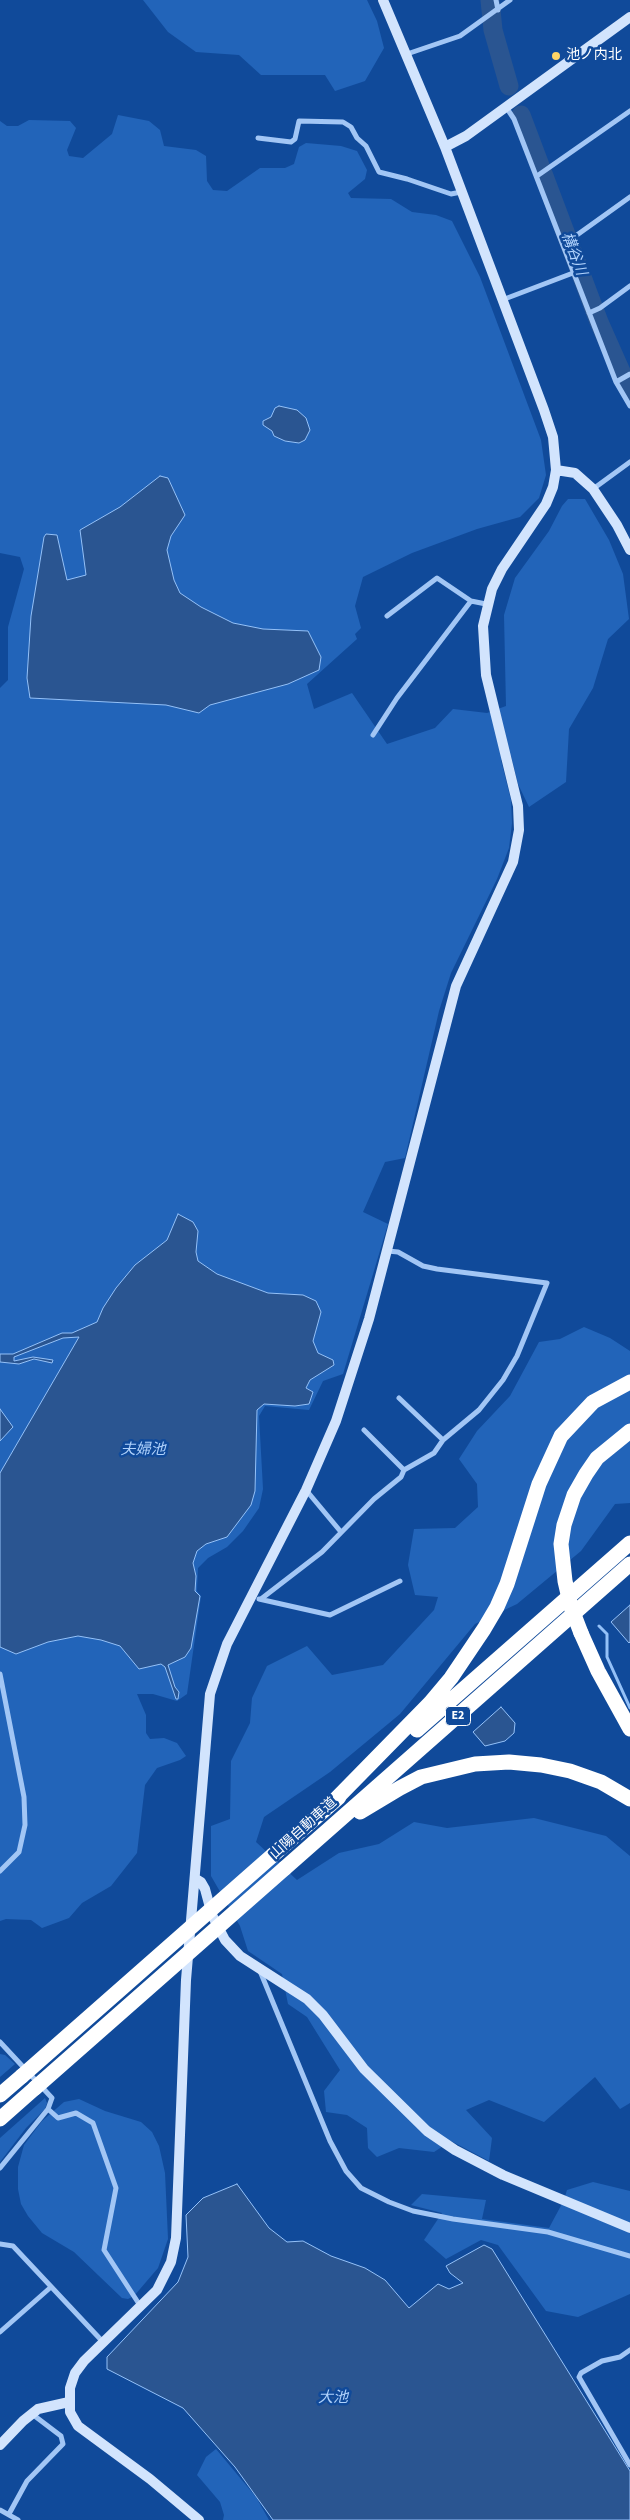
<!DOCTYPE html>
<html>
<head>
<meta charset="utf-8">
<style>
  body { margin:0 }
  canvas { display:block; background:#104a9a }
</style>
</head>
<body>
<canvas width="630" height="2520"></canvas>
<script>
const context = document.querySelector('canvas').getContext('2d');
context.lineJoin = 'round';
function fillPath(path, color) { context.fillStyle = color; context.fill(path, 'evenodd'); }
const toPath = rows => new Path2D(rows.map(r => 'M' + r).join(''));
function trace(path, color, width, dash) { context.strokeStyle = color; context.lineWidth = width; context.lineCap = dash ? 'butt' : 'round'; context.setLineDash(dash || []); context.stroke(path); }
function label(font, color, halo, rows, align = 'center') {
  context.font = font + ' "Source Sans 3","Noto Sans JP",sans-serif'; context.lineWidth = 5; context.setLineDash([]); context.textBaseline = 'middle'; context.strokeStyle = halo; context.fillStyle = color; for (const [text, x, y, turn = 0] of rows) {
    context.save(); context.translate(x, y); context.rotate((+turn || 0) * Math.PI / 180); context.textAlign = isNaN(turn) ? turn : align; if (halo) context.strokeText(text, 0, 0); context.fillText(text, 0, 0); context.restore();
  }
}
const green = toPath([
  [143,0,367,0,377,21,384,48,365,81,335,91,325,75,261,75,239,55,196,52,168,32],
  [118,115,149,121,160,130,164,146,196,150,206,156,207,181,213,190,227,191,260,168,285,168,294,164,299,147,306,143,341,146,357,151,367,170,365,179,348,193,351,198,391,199,412,212,436,215,452,221,480,277,541,440,546,475,539,498,520,517,477,529,412,553,363,577,355,606,361,628,355,634,357,639,307,684,314,709,352,693,387,744,435,728,453,709,487,713,506,706,504,615,515,578,549,531,562,506,568,499,585,499,609,540,623,574,629,619,608,639,593,688,569,729,566,782,529,807,518,784,511,756,501,760,511,800,512,823,509,848,497,879,451,973,439,1011,405,1158,385,1162,363,1212,388,1224,343,1374,323,1381,309,1410,265,1406,259,1416,263,1489,259,1508,243,1531,227,1547,208,1558,198,1568,197,1591,201,1596,187,1694,177,1701,153,1694,137,1694,146,1715,146,1733,150,1739,164,1738,177,1743,186,1756,180,1760,157,1768,145,1785,137,1853,111,1886,82,1903,69,1918,42,1928,31,1920,6,1919,0,1921,0,688,8,680,8,627,24,569,20,557,0,553,0,121,7,126,18,126,29,120,70,121,76,128,67,150,69,156,83,158,112,134],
  [584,1327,610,1338,630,1351,630,1503,615,1504,581,1551,517,1604,475,1624,400,1714,330,1772,264,1817,256,1842,297,1880,339,1853,379,1844,414,1822,447,1828,534,1818,606,1836,630,1856,630,2103,620,2109,595,2077,544,2122,489,2100,466,2110,492,2138,489,2161,451,2141,434,2152,399,2148,377,2157,368,2148,367,2128,347,2115,326,2112,324,2091,340,2070,307,2017,288,2004,282,1974,248,1951,240,1926,211,1876,211,1826,230,1819,231,1761,250,1723,252,1698,267,1666,307,1646,332,1675,383,1665,434,1610,438,1597,415,1595,408,1565,414,1529,455,1528,478,1507,477,1484,459,1459,477,1431,510,1396,539,1342,560,1339],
  [0,2054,5,2055,15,2064,0,2077],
  [45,2098,47,2103,45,2109,26,2128,0,2162,0,2138],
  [79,2099,105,2111,141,2122,152,2132,159,2146,165,2173,168,2239,158,2268,134,2296,128,2299,122,2298,74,2252,42,2233,28,2216,21,2204,18,2189,18,2167,24,2145,42,2121,64,2102],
  [593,2182,630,2191,630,2294,578,2317,546,2311,498,2245,481,2240,446,2259,424,2240,442,2213,411,2205,422,2194,486,2200,482,2219,549,2228,564,2200,567,2190],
  [216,2449,256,2497,269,2520,223,2520,224,2515,220,2502,197,2475,206,2457]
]);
const water = toPath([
  [279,406,297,410,306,418,310,430,305,440,299,443,285,441,274,436,272,431,263,425,263,421,271,417,275,408,279,406],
  [160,476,168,478,185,515,171,536,167,550,174,580,180,593,201,607,233,623,263,629,308,631,321,657,319,670,288,684,210,705,199,713,166,705,30,698,27,678,31,616,44,537,46,534,57,535,67,580,86,575,80,530,120,507,160,476],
  [178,1214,193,1222,198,1231,196,1252,198,1261,217,1274,268,1293,303,1295,316,1301,321,1312,313,1341,318,1353,333,1360,334,1365,310,1380,306,1388,313,1392,309,1404,295,1406,264,1404,257,1410,255,1491,251,1505,227,1537,206,1544,197,1551,193,1563,196,1576,195,1591,200,1596,191,1648,185,1657,168,1665,175,1687,179,1692,178,1699,176,1699,165,1667,161,1664,139,1669,120,1646,101,1640,78,1636,48,1642,16,1654,0,1647,0,1473,79,1337,63,1338,14,1357,14,1361,33,1357,53,1360,52,1363,34,1359,19,1364,0,1362,0,1354,13,1354,62,1333,72,1333,97,1322,103,1308,116,1288,135,1265,167,1240,178,1214],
  [0,1409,13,1427,0,1441,0,1409],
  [630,1605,630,1642,629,1643,611,1622,630,1605],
  [501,1707,515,1723,514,1733,505,1741,485,1746,473,1732,501,1707],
  [237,2184,269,2228,287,2242,303,2241,331,2256,365,2268,385,2280,409,2308,438,2284,449,2289,463,2283,450,2273,446,2266,484,2245,492,2249,630,2471,630,2520,273,2520,235,2467,183,2408,107,2369,107,2357,178,2282,188,2257,186,2215,203,2198,237,2184]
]);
const stream = toPath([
  [599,1626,607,1634,607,1657,630,1708]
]);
const river = toPath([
  [490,0,493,30,509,86],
  [521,115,599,322,630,392]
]);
const street = toPath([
  [496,0,498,10],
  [407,54,460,36,510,0],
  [506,107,514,119,616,382,630,406],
  [258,138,291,142,295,139,299,121,343,122,351,127,357,138,366,146,379,172,407,179,451,194,461,192],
  [537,176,630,111],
  [563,245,630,197],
  [502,300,573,273],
  [589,313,600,308,630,286],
  [616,382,630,374],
  [593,489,630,462],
  [387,616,437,578,471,601],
  [373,735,397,698,471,601,486,604],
  [399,1398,443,1440],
  [364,1430,404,1470],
  [306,1490,341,1532],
  [259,1599,330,1615,400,1581],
  [261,1599,322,1552,374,1499,401,1477,404,1470,434,1453,443,1440,479,1410,503,1380,517,1356,547,1283,437,1269,423,1266,398,1252,388,1251],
  [0,1674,24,1797,25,1825,19,1852,0,1871],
  [260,1971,330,2141,346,2171,361,2188,389,2202,413,2211,453,2219,548,2232,630,2256],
  [0,2042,52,2098,48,2109,0,2168],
  [48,2109,58,2118,76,2113,93,2123,116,2188,104,2250,141,2307],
  [0,2244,13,2246,103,2342],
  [0,2332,51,2287],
  [630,2350,620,2357,602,2361,581,2373,579,2377,630,2465],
  [0,2510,18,2520],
  [9,2514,27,2481,63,2444,61,2436,32,2414]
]);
const secondary = toPath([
  [445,147,466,136,630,17],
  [556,470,575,473,593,489,617,525,630,550],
  [196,1879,201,1882,205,1889,212,1915,225,1940,240,1956,307,1999,323,2015,364,2069,427,2131,455,2150,503,2175,630,2228],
  [0,2445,23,2421,38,2409,69,2402],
  [199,2520,150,2479,78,2426,70,2412,70,2388,75,2373,84,2361,157,2290,171,2262,176,2238,186,1980,210,1694,227,1644,306,1490,336,1421,369,1319,456,986,513,862,519,830,518,806,486,675,483,626,492,589,502,569,546,504,553,487,556,470,553,437,544,410,445,147,383,0]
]);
const highway = toPath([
  [581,1633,598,1671,630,1729],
  [417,1730,630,1543],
  [331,1804,430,1703,451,1678,484,1629,497,1607,507,1584,539,1484,561,1436,593,1402,630,1382],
  [360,1812,400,1788,421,1777,475,1764,509,1762,541,1765,570,1771,601,1782,630,1799],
  [273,1855,339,1797],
  [285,1868,630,1564],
  [0,2095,22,2076],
  [0,2119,35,2088]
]);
const highwayBridge = toPath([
  [581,1633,571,1607,565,1581,561,1544,564,1525,574,1495,586,1474,597,1458,630,1431],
  [22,2076,273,1855],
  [35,2088,285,1868]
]);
const markers = [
  [556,56,5,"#ffd566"]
];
const shields = [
  [458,1716,25]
];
const shieldNames = [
  ["E2",458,1716]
];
const poiNames = [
  ["池ノ内北",566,56]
];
const streetNames = [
  ["山陽自動車道",304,1829,-42]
];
const waterNames = [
  ["構谷川",573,254,69],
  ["夫婦池",143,1451],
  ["大池",333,2399]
];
fillPath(green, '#2264b9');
fillPath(water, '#2a5591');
trace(water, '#94c1f8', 1);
trace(stream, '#94c1f8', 3);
trace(river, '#2a5591', 19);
trace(street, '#a2c6f5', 5);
trace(secondary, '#d2e4fd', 10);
trace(highway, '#fff', 15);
trace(highwayBridge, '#fff', 15);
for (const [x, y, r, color] of markers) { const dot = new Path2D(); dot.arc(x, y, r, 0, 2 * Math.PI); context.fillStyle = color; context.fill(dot); trace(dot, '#104a9a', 2); }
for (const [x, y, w] of shields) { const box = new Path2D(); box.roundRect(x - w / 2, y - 9.5, w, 19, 4); context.fillStyle = '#104a9a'; context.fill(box); trace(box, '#fff', 1); }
label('bold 12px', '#fff', null, shieldNames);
label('14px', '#fff', '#104a9a', poiNames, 'left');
label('14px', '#fff', '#104a9a', streetNames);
label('italic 15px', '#afd1fb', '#104a9a', waterNames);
</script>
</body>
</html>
